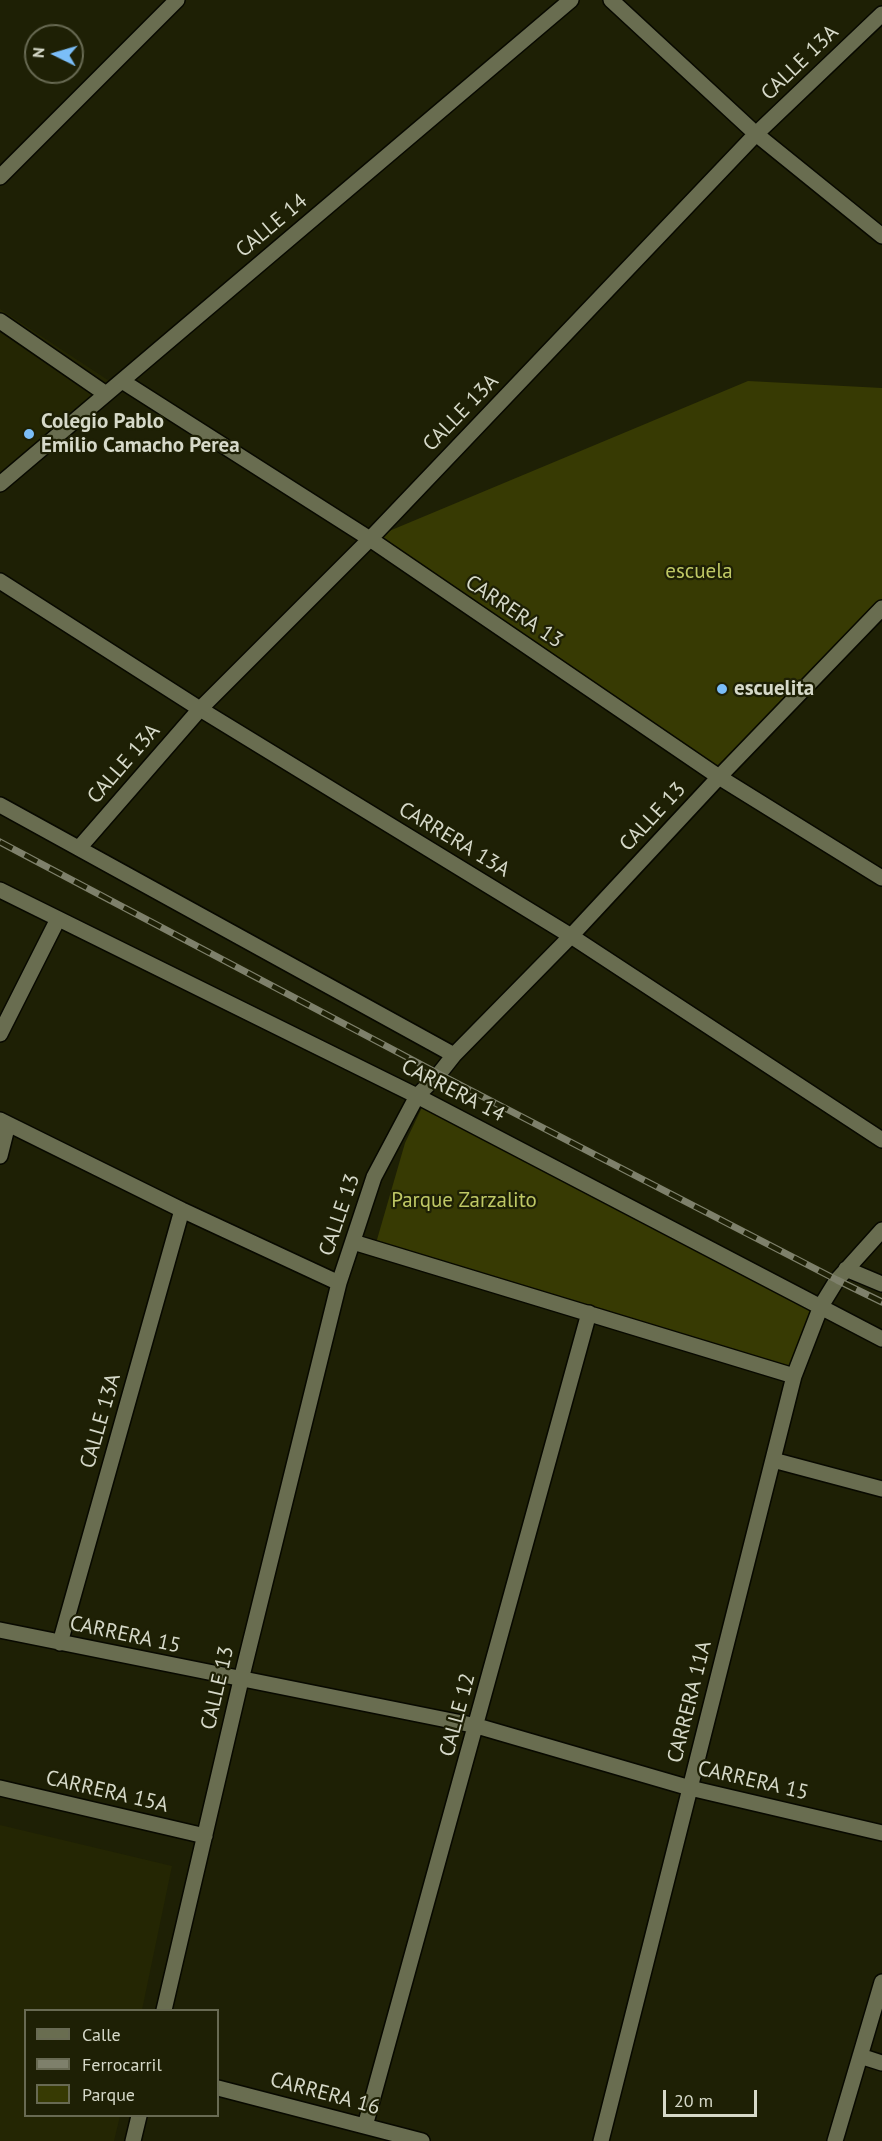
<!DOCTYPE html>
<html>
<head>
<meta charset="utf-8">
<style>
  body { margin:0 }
  #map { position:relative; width:882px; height:2141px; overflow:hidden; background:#1e2005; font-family:"PT Sans",sans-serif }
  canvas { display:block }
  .legend { position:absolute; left:24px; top:2009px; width:195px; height:108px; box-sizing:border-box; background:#1e2005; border:2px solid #686a53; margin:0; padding:8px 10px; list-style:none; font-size:18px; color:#d6d9c9 }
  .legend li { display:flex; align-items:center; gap:12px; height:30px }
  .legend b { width:30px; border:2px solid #686a53 }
  .north { position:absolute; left:24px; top:24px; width:60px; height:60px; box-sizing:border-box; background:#1e2005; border:2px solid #686a53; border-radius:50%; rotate:275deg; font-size:16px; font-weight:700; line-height:24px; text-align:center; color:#d6d9c9 }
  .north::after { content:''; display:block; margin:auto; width:21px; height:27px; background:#7bbef8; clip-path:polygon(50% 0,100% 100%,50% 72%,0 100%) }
  .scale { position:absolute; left:663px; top:2090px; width:94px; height:27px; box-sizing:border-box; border:3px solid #d6d9c9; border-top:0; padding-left:8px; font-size:18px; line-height:21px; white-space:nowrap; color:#d6d9c9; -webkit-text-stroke:4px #1e2005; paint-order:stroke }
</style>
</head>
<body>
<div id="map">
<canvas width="882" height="2141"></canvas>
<ul class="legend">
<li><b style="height:8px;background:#696d50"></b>Calle</li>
<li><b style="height:8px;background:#7e806b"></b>Ferrocarril</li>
<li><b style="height:16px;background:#373a03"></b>Parque</li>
</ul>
<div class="north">N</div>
<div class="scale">20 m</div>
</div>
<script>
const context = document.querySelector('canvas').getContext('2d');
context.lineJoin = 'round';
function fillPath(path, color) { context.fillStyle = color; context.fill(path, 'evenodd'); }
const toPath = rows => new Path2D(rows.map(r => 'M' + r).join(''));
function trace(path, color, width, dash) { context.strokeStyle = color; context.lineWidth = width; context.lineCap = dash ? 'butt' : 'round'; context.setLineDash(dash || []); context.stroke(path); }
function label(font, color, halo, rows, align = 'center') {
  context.font = font + ' "PT Sans",sans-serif'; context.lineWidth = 4.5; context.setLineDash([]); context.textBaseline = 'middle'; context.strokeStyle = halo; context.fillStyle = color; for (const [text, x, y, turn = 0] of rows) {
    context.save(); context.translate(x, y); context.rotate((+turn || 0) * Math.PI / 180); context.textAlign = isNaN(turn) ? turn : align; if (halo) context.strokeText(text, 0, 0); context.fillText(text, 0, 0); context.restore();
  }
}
const built = toPath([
  [0,309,117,386,0,481],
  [0,1825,172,1866,142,2010,26,2010,26,2116,120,2116,114,2141,0,2141]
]);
const green = toPath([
  [748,381,882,388,882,608,719,777,370,539],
  [426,1099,821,1313,799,1371,374,1250,405,1143]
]);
const minor = toPath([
  [611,0,756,134,882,236],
  [0,177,177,0],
  [0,321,106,394],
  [122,381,370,539,719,777,882,878],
  [0,484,571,0],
  [0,581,200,709,571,936,882,1140],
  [0,805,454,1055],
  [79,848,200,709,370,539,756,134,882,14],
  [0,890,417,1096,882,1339],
  [0,1034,58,919],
  [0,1120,182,1210,339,1283],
  [0,1156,8,1124],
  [353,1242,794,1376],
  [846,1269,882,1284],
  [773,1460,882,1489],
  [0,1630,477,1726,690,1788,882,1833],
  [60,1643,182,1210],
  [0,1788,205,1836],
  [164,2010,241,1680,339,1283,374,1177,417,1096,439,1074,454,1055,571,936,719,777,882,608],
  [860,2056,882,2063],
  [218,2088,422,2141],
  [365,2126,589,1313],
  [133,2141,139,2116],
  [601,2141,794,1376,821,1306,837,1280,882,1230],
  [835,2141,882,1982]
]);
const rail = toPath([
  [0,842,439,1074,837,1280,882,1302]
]);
const markers = [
  [29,434,6,"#7bbef8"],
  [722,689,6,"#7bbef8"]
];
const streetNames = [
  ["CALLE 13A",800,63,-44],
  ["CALLE 14",272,226,-40],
  ["CALLE 13A",461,413,-46],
  ["CARRERA 13",514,612,34],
  ["CALLE 13A",124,764,-49],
  ["CALLE 13",653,817,-47],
  ["CARRERA 13A",454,840,31],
  ["CARRERA 14",453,1091,27],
  ["CALLE 13",340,1215,-71],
  ["CALLE 13A",101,1421,-74],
  ["CARRERA 15",125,1635,12],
  ["CALLE 13",218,1688,-77],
  ["CARRERA 11A",690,1702,-76],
  ["CALLE 12",458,1715,-75],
  ["CARRERA 15",753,1781,13],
  ["CARRERA 15A",107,1792,13],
  ["CARRERA 16",325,2094,15]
];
const poiNames = [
  ["Colegio Pablo",41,422],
  ["Emilio Camacho Perea",41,446],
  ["escuelita",734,689]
];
const parkNames = [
  ["escuela",699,572],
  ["Parque Zarzalito",464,1201]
];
fillPath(built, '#242603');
fillPath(green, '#373a03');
trace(minor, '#080900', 18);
trace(minor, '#696d50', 15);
trace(rail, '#7e806b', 7);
trace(rail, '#1e2005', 4.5, [14]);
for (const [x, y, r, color] of markers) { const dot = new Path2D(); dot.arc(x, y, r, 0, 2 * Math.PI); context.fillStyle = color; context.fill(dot); trace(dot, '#1e2005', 2); }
label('21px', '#d6d9c9', '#1e2005', streetNames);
label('bold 21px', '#d6d9c9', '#1e2005', poiNames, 'left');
label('21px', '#bfc865', '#1e2005', parkNames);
</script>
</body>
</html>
